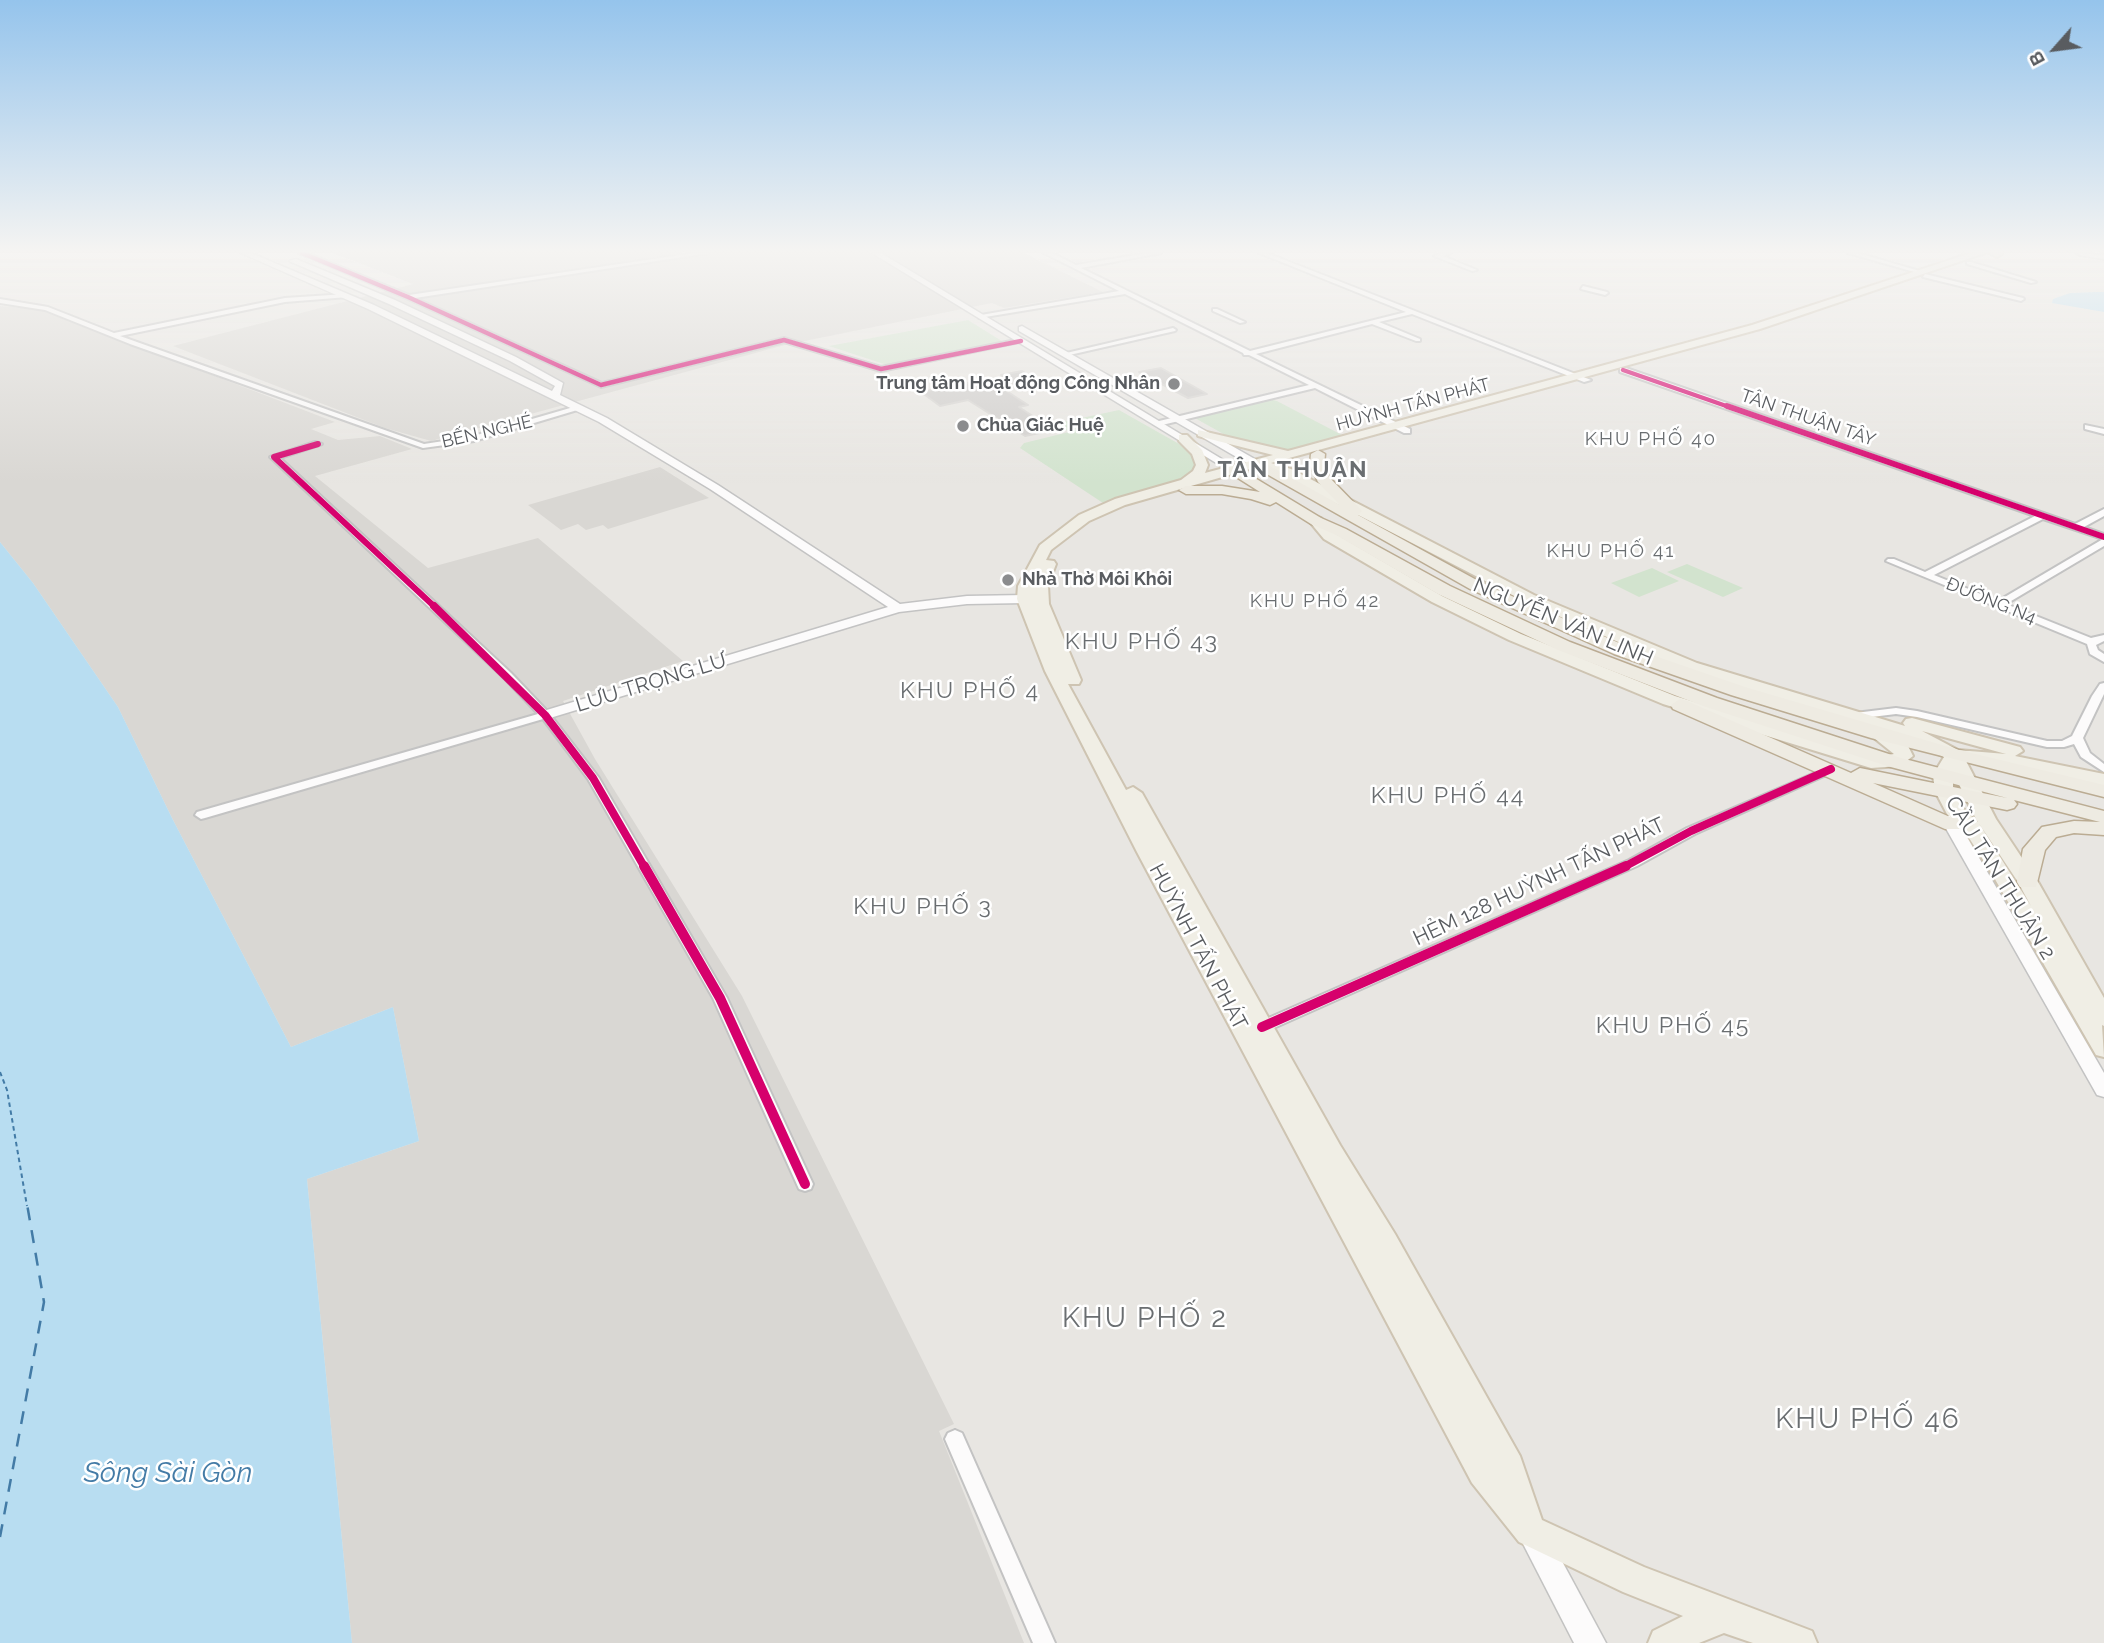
<!DOCTYPE html>
<html>
<head>
<meta charset="utf-8">
<style>
  body { margin:0 }
  #map { position:relative; width:2104px; height:1643px; overflow:hidden; background:#e8e6e2; font-family:Raleway,sans-serif }
  canvas { display:block }
  .north { position:absolute; left:2020px; top:14px; width:70px; height:70px; -webkit-text-stroke:5px #fff; paint-order:stroke; rotate:242deg; font-size:19px; font-weight:700; line-height:28px; text-align:center; color:#595c60 }
  .north::after { content:''; display:block; margin:auto; width:24px; height:32px; background:#595c60; clip-path:polygon(50% 0,100% 100%,50% 72%,0 100%) }
</style>
</head>
<body>
<div id="map">
<canvas width="2104" height="1643"></canvas>
<div class="north">B</div>
</div>
<script>
const context = document.querySelector('canvas').getContext('2d');
context.lineJoin = 'round';
function fillPath(path, color) { context.fillStyle = color; context.fill(path, 'evenodd'); }
const toPath = rows => new Path2D(rows.map(r => 'M' + r).join(''));
function trace(path, color, width, dash) { context.strokeStyle = color; context.lineWidth = width; context.lineCap = dash ? 'butt' : 'round'; context.setLineDash(dash || []); context.stroke(path); }
function label(font, color, halo, rows, align = 'center') {
  context.font = font + ' Raleway,sans-serif'; context.lineWidth = 5; context.setLineDash([]); context.textBaseline = 'middle'; context.strokeStyle = halo; context.fillStyle = color; for (const [text, x, y, turn = 0] of rows) {
    context.save(); context.translate(x, y); context.rotate((+turn || 0) * Math.PI / 180); context.textAlign = isNaN(turn) ? turn : align; if (halo) context.strokeText(text, 0, 0); context.fillText(text, 0, 0); context.restore();
  }
}
const industrial = toPath([
  [333,253,1024,253,1103,292,1004,308,992,303,785,345,431,441,385,428,173,346,413,284],
  [0,306,40,309,335,422,311,429,338,440,380,436,412,449,315,476,428,568,538,538,683,661,563,701,595,759,742,996,954,1424,939,1431,1024,1643,352,1643,307,1179,419,1141,393,1007,291,1047,172,818,118,707,33,583,0,542],
  [660,467,709,498,608,529,603,525,586,530,578,524,561,530,528,505]
]);
const green = toPath([
  [968,320,1005,343,887,365,829,346],
  [1269,399,1277,401,1342,435,1293,450,1280,451,1236,441,1193,417],
  [1119,410,1188,449,1195,459,1197,469,1193,474,1178,481,1103,503,1020,448,1024,443,1069,432,1058,423],
  [1687,564,1743,588,1723,597,1667,572],
  [1652,568,1679,581,1639,597,1611,583]
]);
const water = toPath([
  [2096,292,2104,292,2104,312,2052,303,2053,299,2070,293],
  [0,542,33,583,118,707,172,818,291,1047,393,1007,419,1141,307,1179,352,1643,0,1643]
]);
const ferryFar1 = toPath([
  [0,1072,7,1090,27,1206]
]);
const ferry = toPath([
  [0,1537,44,1302,27,1204]
]);
const building = toPath([
  [1161,368,1207,394,1188,398,1139,372,1161,368],
  [1022,371,1039,381,1017,386,1001,375,1022,371],
  [988,379,1028,405,1019,407,1054,430,1025,436,968,400,940,406,921,392,988,379]
]);
const minor = toPath([
  [299,253,307,253,409,295,694,253,709,253,415,298,602,383,784,338,881,367,1021,339,1024,341,881,371,784,342,601,387,406,298,299,253],
  [1044,253,1052,253,1076,265,1147,253,1161,253,1081,268,1250,351,1406,312,1259,253,1267,253,1591,380,1584,382,1412,314,1379,322,1420,339,1420,341,1416,341,1372,324,1256,354,1410,429,1410,433,1404,433,1315,388,1158,426,1154,424,1155,422,1309,385,1249,355,1244,355,1243,353,1125,294,979,318,979,316,981,315,1119,291,1044,253],
  [1441,253,1451,253,1443,256,1477,270,1472,271,1434,256,1441,253],
  [1848,253,1858,253,1923,272,1918,273,1848,253],
  [2077,253,2104,255,2104,259,2080,255,2077,253],
  [1967,262,1971,262,2036,282,2031,283,1967,264,1967,262],
  [1925,274,2023,298,2024,299,2021,301,1923,277,1925,274],
  [1583,286,1607,292,1608,293,1605,295,1581,289,1583,286],
  [346,294,348,297,285,302,120,336,424,444,470,437,577,406,584,408,474,441,423,448,130,344,45,310,0,303,0,299,48,307,114,333,285,298,346,294],
  [1213,309,1217,309,1245,322,1240,323,1213,311,1213,309],
  [1173,328,1176,330,1175,331,1065,356,1062,354,1173,328],
  [1620,368,1626,368,2075,524,2104,509,2104,516,2084,527,2104,534,2104,546,2006,604,2091,638,2104,635,2104,641,2096,645,2098,650,2104,654,2104,662,2090,654,2087,644,1886,561,1888,559,1894,559,1925,572,2035,516,1620,372,1620,368],
  [2043,519,2103,539,1998,601,1934,575,2043,519],
  [2085,425,2104,429,2104,434,2085,429,2085,425],
  [315,442,322,444,280,458,511,673,549,713,599,778,727,998,813,1184,811,1189,805,1191,799,1189,713,998,588,779,543,719,205,818,201,819,195,815,197,812,538,714,503,677,270,457,315,442],
  [2104,683,2104,694,2083,738,2090,753,2104,764,2104,772,2081,757,2074,744,2064,747,2047,747,1917,717,1896,714,1855,719,1849,716,1855,713,1896,708,1917,711,2047,741,2062,741,2072,736,2092,696,2100,684,2104,683],
  [1831,766,1835,767,1837,769,1835,771,1695,834,1637,866,1267,1031,1262,1032,1257,1031,1255,1027,1257,1023,1629,860,1687,828,1831,766],
  [955,1430,962,1433,1055,1643,1033,1643,945,1439,948,1433,955,1430]
]);
const tertiary = toPath([
  [241,253,251,253,374,305,552,391,555,386,510,361,389,304,289,261,296,259,395,300,516,357,563,383,560,395,607,418,718,485,900,604,967,596,1025,595,1031,599,1025,603,967,604,899,612,550,718,540,718,538,715,540,712,888,607,710,489,599,422,368,309,241,253],
  [872,253,881,253,1240,470,1231,472,872,253],
  [1022,326,1260,462,1261,464,1252,466,1019,331,1019,327,1022,326],
  [1957,809,1965,814,1960,825,2104,1073,2104,1097,2097,1095,1944,825,1951,811,1957,809]
]);
const secondary = toPath([
  [1532,1520,1542,1524,1606,1643,1574,1643,1518,1534,1522,1524,1532,1520]
]);
const primary = toPath([
  [1971,253,1985,253,1760,329,1271,463,1291,469,1534,595,1697,663,1905,726,1903,723,1906,719,1912,718,2020,747,2023,751,2015,756,2104,774,2104,786,2002,764,1966,761,1996,819,2038,882,2104,998,2104,1026,2102,1025,2104,1057,2096,1055,1992,874,1964,830,1947,814,1935,791,1933,775,1944,757,1910,739,1887,732,1907,744,1913,756,1900,766,1871,768,1663,704,1509,640,1432,602,1324,539,1309,521,1316,517,1321,518,1334,533,1442,596,1521,634,1675,696,1872,757,1894,754,1869,734,1877,729,1685,671,1524,601,1281,475,1257,467,1125,505,1089,521,1051,550,1046,560,1054,561,1056,564,1048,585,1049,604,1081,680,1079,684,1068,684,1126,790,1133,787,1142,793,1340,1145,1395,1234,1520,1456,1542,1520,1644,1567,1812,1631,1817,1643,1753,1643,1724,1633,1699,1643,1648,1643,1653,1631,1683,1616,1623,1592,1519,1542,1472,1483,1137,852,1045,671,1017,599,1018,586,1040,545,1079,515,1115,499,1181,480,1193,471,1196,465,1192,454,1179,441,1179,435,1187,435,1202,450,1208,465,1205,473,1273,455,1198,436,1198,430,1288,451,1752,325,1971,253],
  [1922,731,2006,754,1958,750,1922,731],
  [1953,772,1976,819,2018,882,2031,906,1978,822,1965,811,1953,791,1953,772],
  [1989,253,2001,253,2002,254,1997,257,1989,253]
]);
const trunk = toPath([
  [1318,450,1325,454,1324,465,1329,477,1362,511,1358,515,1482,583,1626,646,1745,687,1959,750,2104,785,2104,797,1871,738,1731,695,1614,654,1470,589,1249,464,1256,460,1261,461,1340,505,1318,482,1310,465,1311,454,1318,450],
  [1235,466,1321,518,1346,529,1450,586,1570,642,1717,698,1901,758,2104,811,2104,835,2074,833,2056,837,2045,850,2036,887,2020,887,2017,882,2023,849,2042,827,2074,821,2100,822,2014,800,2017,804,2014,808,2007,810,1873,783,1959,821,1963,825,1959,829,1945,829,1673,709,1671,705,1680,699,1687,701,1851,773,1860,768,2007,798,1887,766,1703,706,1558,650,1438,594,1336,535,1311,524,1276,502,1270,505,1251,499,1222,494,1186,494,1179,490,1186,486,1222,486,1260,492,1230,473,1228,470,1235,466]
]);
const cyclewayFar3 = toPath([
  [302,253,408,297,601,385,784,340,881,369,1021,341],
  [1623,370,1732,408]
]);
const cyclewayFar2 = toPath([
  [1727,406,2104,537],
  [318,444,274,457,436,608]
]);
const cyclewayFar1 = toPath([
  [434,606,545,715,593,778,645,868],
  [1622,868,1691,831,1831,769]
]);
const cycleway = toPath([
  [644,866,720,998,805,1184],
  [1262,1027,1626,866]
]);
const markers = [
  [1174,384,7,"#8b8c8e"],
  [963,426,7,"#8b8c8e"],
  [1008,580,7,"#8b8c8e"]
];
const farPoinames = [
  ["Trung tâm Hoạt động Công Nhân",1160,384,"right"],
  ["Chùa Giác Huệ",977,426],
  ["Nhà Thờ Môi Khôi",1022,580]
];
const farStreetnames = [
  ["HUỲNH TẤN PHÁT",1413,405,-15],
  ["TÂN THUẬN TÂY",1808,418,19],
  ["BẾN NGHÉ",487,432,-13],
  ["ĐƯỜNG N4",1991,601,22]
];
const farNeighbourhoodnames = [
  ["KHU PHỐ 40",1651,439],
  ["KHU PHỐ 41",1611,551],
  ["KHU PHỐ 42",1315,601]
];
const streetNames = [
  ["NGUYỄN VĂN LINH",1563,622,23],
  ["LƯU TRỌNG LƯ",651,683,-17],
  ["CẦU TÂN THUẬN 2",2000,878,58],
  ["HẺM 128 HUỲNH TẤN PHÁT",1539,882,-25],
  ["HUỲNH TẤN PHÁT",1198,947,62]
];
const farDistrictnames = [
  ["TÂN THUẬN",1293,470]
];
const neighbourhoodNames = [
  ["KHU PHỐ 43",1142,642],
  ["KHU PHỐ 4",970,691],
  ["KHU PHỐ 44",1448,796],
  ["KHU PHỐ 3",923,907],
  ["KHU PHỐ 45",1673,1026]
];
const nearNeighbourhoodnames = [
  ["KHU PHỐ 2",1145,1319],
  ["KHU PHỐ 46",1868,1420]
];
const nearWaternames = [
  ["Sông Sài Gòn",168,1474]
];
fillPath(industrial, '#d9d7d3');
fillPath(green, '#d2e3ce');
fillPath(water, '#b8ddf1');
trace(ferryFar1, '#437ba6', 2, [4.5, 3.5]);
trace(ferry, '#437ba6', 2.5, [13, 10]);
fillPath(building, '#cfcdcb');
trace(building, '#d7d5d2', 2);
trace(minor, '#c3c3c3', 4);
trace(tertiary, '#c3c3c3', 3);
trace(secondary, '#c3c3c2', 3);
trace(primary, '#cec4b2', 4);
trace(trunk, '#bbac93', 3);
fillPath(minor, '#fcfbfb');
fillPath(tertiary, '#fcfbfb');
fillPath(secondary, '#fcfbfb');
fillPath(primary, '#f0eee5');
fillPath(trunk, '#eeebe2');
trace(cyclewayFar3, '#d6006c', 4.5);
trace(cyclewayFar2, '#d6006c', 6);
trace(cyclewayFar1, '#d6006c', 8);
trace(cycleway, '#d6006c', 10);
const sky = context.createLinearGradient(0, 0, 0, 483);
sky.addColorStop(0, '#95c4ec');
sky.addColorStop(0.52, '#f5f4f2');
sky.addColorStop(1, '#f5f4f200');
context.fillStyle = sky;
context.fillRect(0, 0, 2104, 483);
for (const [x, y, r, color] of markers) { const dot = new Path2D(); dot.arc(x, y, r, 0, 2 * Math.PI); context.fillStyle = color; context.fill(dot); trace(dot, '#fff', 2.5); }
label('bold 18px', '#595c60', '#fff', farPoinames, 'left');
label('18px', '#595c60', '#fff', farStreetnames);
context.letterSpacing = '2px';
label('19px', '#6a6e71', '#fff', farNeighbourhoodnames);
context.letterSpacing = '0px';
label('21px', '#595c60', '#fff', streetNames);
context.letterSpacing = '2px';
label('bold 23px', '#6a6e71', '#fff', farDistrictnames);
context.letterSpacing = '0px';
context.letterSpacing = '2px';
label('23px', '#6a6e71', '#fff', neighbourhoodNames);
context.letterSpacing = '0px';
context.letterSpacing = '2px';
label('28px', '#6a6e71', '#fff', nearNeighbourhoodnames);
context.letterSpacing = '0px';
label('italic 28px', '#437ba6', '#fff', nearWaternames);
</script>
</body>
</html>
